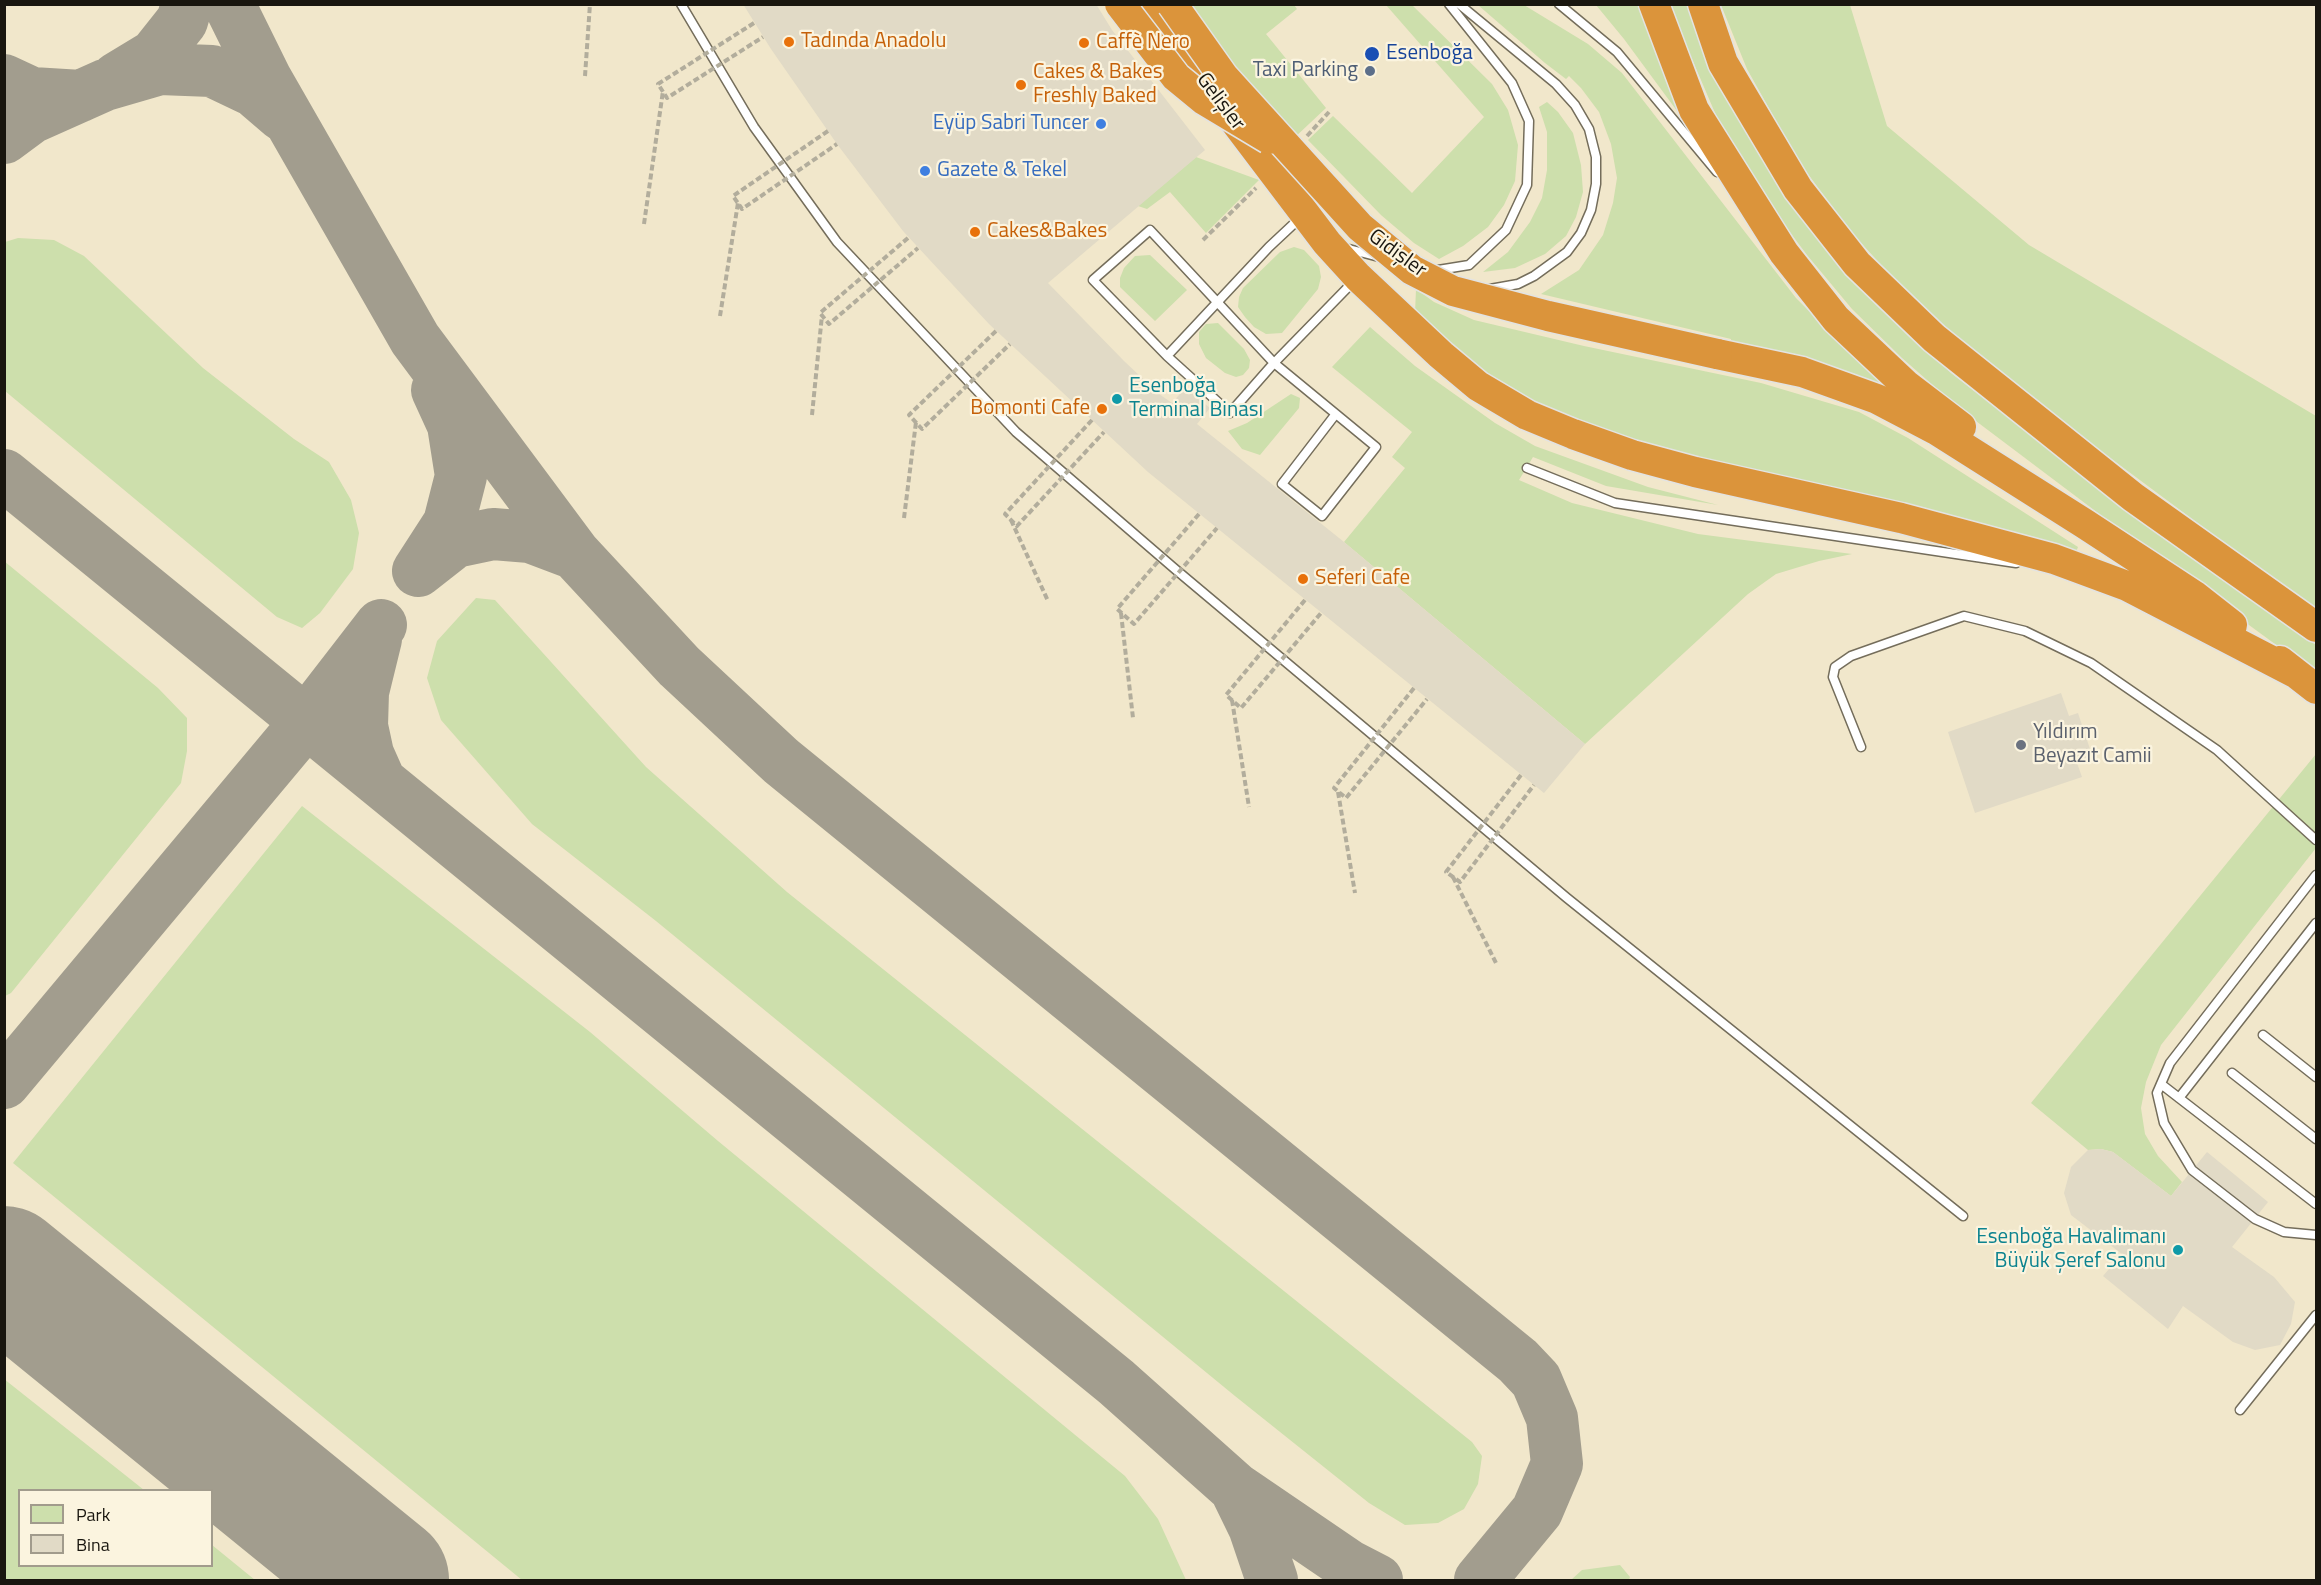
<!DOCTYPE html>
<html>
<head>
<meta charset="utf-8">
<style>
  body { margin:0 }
  #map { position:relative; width:2321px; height:1585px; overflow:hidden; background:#fbf4df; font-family:"Titillium Web",sans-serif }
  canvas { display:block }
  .frame { position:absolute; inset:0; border:6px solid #19160f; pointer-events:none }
  .legend { position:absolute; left:18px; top:1489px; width:195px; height:78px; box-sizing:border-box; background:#fbf4df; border:2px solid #a19b8c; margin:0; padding:8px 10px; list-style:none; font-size:18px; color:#19160f }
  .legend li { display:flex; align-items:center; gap:12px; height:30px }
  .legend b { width:30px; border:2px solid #a19b8c }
</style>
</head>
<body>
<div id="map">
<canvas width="2321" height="1585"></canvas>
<div class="frame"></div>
<ul class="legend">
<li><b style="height:16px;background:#cddfac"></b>Park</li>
<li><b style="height:16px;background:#e1dac6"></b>Bina</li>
</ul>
</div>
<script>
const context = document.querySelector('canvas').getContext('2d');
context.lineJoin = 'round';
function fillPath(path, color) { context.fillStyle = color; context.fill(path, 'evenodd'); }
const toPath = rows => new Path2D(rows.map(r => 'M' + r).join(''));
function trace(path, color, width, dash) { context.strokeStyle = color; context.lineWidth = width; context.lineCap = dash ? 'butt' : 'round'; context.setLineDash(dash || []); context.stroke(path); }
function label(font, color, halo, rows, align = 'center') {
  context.font = font + ' "Titillium Web",sans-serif'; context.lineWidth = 4.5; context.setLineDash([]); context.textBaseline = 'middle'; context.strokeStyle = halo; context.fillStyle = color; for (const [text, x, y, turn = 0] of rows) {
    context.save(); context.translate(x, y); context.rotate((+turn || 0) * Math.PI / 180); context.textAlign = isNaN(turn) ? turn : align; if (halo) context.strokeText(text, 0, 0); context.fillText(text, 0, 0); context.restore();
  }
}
const built = toPath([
  [5,5,2316,5,2316,1580,5,1580],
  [20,1490,212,1490,212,1566,20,1566]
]);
const green = toPath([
  [1185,5,1294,5,1297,9,1266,34,1326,108,1293,139,1258,101],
  [1386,5,1412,5,1492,84,1508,110,1518,145,1515,181,1504,205,1488,227,1463,246,1439,259,1414,243,1381,215,1308,140,1333,116,1412,193,1484,117],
  [1478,5,1524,5,1588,44,1622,73,1796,298,1865,367,1910,404,1731,347,1731,339,1541,294,1579,270,1603,235,1613,203,1617,178,1611,144,1599,112,1581,88,1569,76,1566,79,1545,63],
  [1596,5,1638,5,1680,115,1624,39],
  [1669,5,1693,5,1885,312,1951,373,2166,540,2316,645,2316,674,2171,568,1960,409,1902,358,1852,309,1807,255,1759,191,1718,120],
  [1721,5,1850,5,1887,126,2029,245,2316,416,2316,611,2012,385,1904,290,1852,233,1799,162,1747,69],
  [1547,102,1558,112,1573,133,1581,165,1583,192,1576,217,1566,236,1545,254,1515,268,1483,272,1508,252,1530,222,1542,198,1547,170,1547,132,1539,107],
  [1196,157,1259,180,1206,233,1170,192,1147,209,1138,206],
  [18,238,54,240,84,256,203,368,294,439,329,462,351,500,359,533,353,569,320,613,302,628,277,617,5,391,5,242],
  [1294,247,1304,250,1319,266,1321,277,1318,289,1282,333,1266,334,1254,327,1245,317,1238,307,1239,297,1243,288,1280,252],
  [1150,255,1187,290,1155,321,1120,287,1120,278,1124,268,1135,256],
  [1416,289,1434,302,1474,320,1584,346,1761,383,1859,412,1908,438,2078,547,2076,552,1705,466,1557,417,1481,372,1415,313],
  [1218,323,1244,349,1250,360,1249,368,1243,375,1236,377,1225,373,1206,358,1199,344,1199,332,1206,324],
  [1370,327,1415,366,1495,423,1535,446,1648,487,1718,505,1606,486,1533,457,1519,480,1572,503,1698,534,1852,554,1819,561,1776,574,1748,594,1585,744,1344,542,1405,468,1392,457,1412,432,1332,367],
  [1291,394,1300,398,1299,408,1260,455,1242,449,1228,431,1247,423],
  [4,561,158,688,187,718,187,751,181,783,11,993,5,996],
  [476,598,495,600,646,767,787,892,1472,1442,1482,1456,1478,1484,1464,1509,1438,1523,1405,1525,1369,1503,1235,1396,656,921,532,824,441,720,427,678,437,641],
  [2316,754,2316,848,2161,1045,2146,1082,2141,1108,2145,1134,2158,1156,2182,1182,2171,1196,2113,1152,2101,1149,2088,1150,2031,1103],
  [302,806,590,1032,718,1141,1125,1476,1158,1519,1186,1580,522,1580,13,1163],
  [4,1379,144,1490,20,1490,20,1566,212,1566,212,1545,255,1580,5,1580],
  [1620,1565,1630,1577,1629,1580,1571,1580,1582,1570]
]);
const taxiway = toPath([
  [229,4,266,79,415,339,575,554,679,666,781,761,1518,1361,1536,1380,1552,1418,1557,1464,1537,1511,1480,1580],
  [117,78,155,55,182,21,187,4],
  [4,80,32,93,81,96],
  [4,138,31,118,105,85,160,69,212,71,254,91,282,115],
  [437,390,453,425,461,476,449,523,418,571,455,542,493,534,530,537,575,554],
  [4,475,1116,1382,1235,1488,1348,1565,1377,1580],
  [376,639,363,692,362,726,368,754,380,781],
  [4,1083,306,722,381,625],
  [1235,1488,1254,1527,1272,1580]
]);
const runway = toPath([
  [4,1271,384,1580]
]);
const building = toPath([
  [743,4,1096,4,1112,30,1205,150,1048,283,1124,361,1159,394,1172,403,1185,388,1210,408,1197,424,1344,542,1585,744,1544,793,1148,472,989,324,903,231,837,144,771,49],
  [2061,693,2069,716,2078,713,2093,758,2077,763,2082,777,1975,813,1948,732],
  [2101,1149,2113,1152,2171,1196,2207,1152,2268,1202,2232,1247,2274,1277,2295,1302,2291,1324,2280,1345,2255,1350,2233,1342,2183,1306,2168,1329,2103,1276,2122,1254,2071,1215,2064,1193,2071,1167,2088,1150]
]);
const path = toPath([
  [585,76,590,4],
  [1307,136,1329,112],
  [644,224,663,91],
  [1203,240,1256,188],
  [720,316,738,203],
  [812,415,822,315],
  [904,518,916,422],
  [1011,520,1048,601],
  [1121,613,1133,718],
  [1232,700,1249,807],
  [1338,792,1355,893],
  [1453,877,1496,963]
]);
const lane = toPath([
  [681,4,754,127,837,242,1016,432,1175,569,1567,898,1963,1216],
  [1459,4,1556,84,1575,105,1589,129,1596,157,1596,184,1591,210,1581,233,1567,252,1534,276,1518,284,1490,289],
  [1559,4,1617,52,1717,172],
  [1300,218,1269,247,1167,356,1230,413,1274,363,1355,280],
  [1345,248,1379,257],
  [1432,271,1469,265,1506,230,1527,185,1529,121,1512,83,1449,4],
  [1167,356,1093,280,1150,230,1274,363,1376,447,1322,516,1282,484,1335,415],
  [1527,468,1615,503,2016,563],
  [1861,747,1833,677,1835,667,1851,656,1964,616,2025,631,2091,663,2217,750,2316,840],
  [2316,875,2170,1063,2157,1093,2164,1123,2192,1170,2255,1219,2284,1232,2316,1235],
  [2263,1035,2316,1077],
  [2232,1073,2316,1139],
  [2161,1084,2316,1204],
  [2179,1098,2316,923],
  [2240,1410,2316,1315]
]);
const highway = toPath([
  [1146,4,1327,243,1358,277,1441,355,1478,386,1527,415,1573,434,1632,455,1695,472,1901,518,2054,559,2127,586,2295,673],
  [1654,4,1694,110,1784,253,1836,319,1906,385,1961,427],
  [1703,4,1723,63,1798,189,1857,264,1934,338,2133,497,2316,627],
  [1717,354,1802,372,1877,399,1938,431,2085,524,2195,596,2232,625],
  [2280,661,2316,689]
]);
const pathBridge = toPath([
  [754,23,658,84,667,98,763,37],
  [828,131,733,196,742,209,837,144],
  [908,238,820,313,829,324,918,248],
  [996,331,909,415,922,429,1010,344],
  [1092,420,1005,514,1017,526,1104,432],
  [1199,514,1117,609,1134,624,1217,528],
  [1305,600,1226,695,1241,708,1321,613],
  [1414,688,1334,788,1346,798,1427,699],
  [1521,775,1446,872,1460,882,1534,785]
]);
const highwayBridge = toPath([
  [1120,4,1176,77,1204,100,1269,139],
  [1172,4,1223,76,1360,227,1412,270,1453,291,1548,316,1717,354]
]);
const markers = [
  [789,42,6,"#e8710a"],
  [1084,43,6,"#e8710a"],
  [1372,54,8,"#1a4fb4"],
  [1370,71,6,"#5c6f8a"],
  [1021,85,6,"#e8710a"],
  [1101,124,6,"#3f7fe0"],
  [925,171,6,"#3f7fe0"],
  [975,232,6,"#e8710a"],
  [1117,399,6,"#0f9aa8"],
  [1102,409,6,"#e8710a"],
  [1303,579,6,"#e8710a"],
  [2021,745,6,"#6b7280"],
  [2178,1250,6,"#0f9aa8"]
];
const foodNames = [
  ["Tadında Anadolu",801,42],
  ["Caffè Nero",1096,43],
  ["Cakes & Bakes",1033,73],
  ["Freshly Baked",1033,97],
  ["Cakes&Bakes",987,232],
  ["Bomonti Cafe",1090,409,"right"],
  ["Seferi Cafe",1315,579]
];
const transitNames = [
  ["Esenboğa",1386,54]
];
const serviceNames = [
  ["Taxi Parking",1358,71]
];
const streetNames = [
  ["Gelişler",1220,102,53],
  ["Gidişler",1397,254,36]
];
const shopNames = [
  ["Eyüp Sabri Tuncer",1089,124],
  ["Gazete & Tekel",937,171,"left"]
];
const cultureNames = [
  ["Esenboğa",1129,387],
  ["Terminal Binası",1129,411],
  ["Esenboğa Havalimanı",2166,1238,"right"],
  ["Büyük Şeref Salonu",2166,1262,"right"]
];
const worshipNames = [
  ["Yıldırım",2033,733],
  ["Beyazıt Camii",2033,757]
];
fillPath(built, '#f1e7cb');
fillPath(green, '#cddfac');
trace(taxiway, '#a29d8e', 52);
trace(runway, '#a29d8e', 130);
fillPath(building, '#e1dac6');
trace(lane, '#746d5b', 11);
trace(highway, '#e3e3e2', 33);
trace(path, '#b2ad9c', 4, [6, 3]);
trace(lane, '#fff', 8);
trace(highway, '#db943b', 30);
trace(highwayBridge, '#e3e3e2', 33, []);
trace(pathBridge, '#b2ad9c', 4, [6, 3]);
trace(highwayBridge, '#db943b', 30);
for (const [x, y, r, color] of markers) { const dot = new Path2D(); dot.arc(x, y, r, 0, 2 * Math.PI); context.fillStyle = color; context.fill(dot); trace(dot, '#fbf4df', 2); }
label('21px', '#c56008', '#fbf4df', foodNames, 'left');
label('21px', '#164399', '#fbf4df', transitNames, 'left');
label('21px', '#4e5e75', '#fbf4df', serviceNames, 'right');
label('21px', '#19160f', '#fbf4df', streetNames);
label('21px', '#366cbe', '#fbf4df', shopNames, 'right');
label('21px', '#0d838f', '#fbf4df', cultureNames, 'left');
label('21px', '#5b616d', '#fbf4df', worshipNames, 'left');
</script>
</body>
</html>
